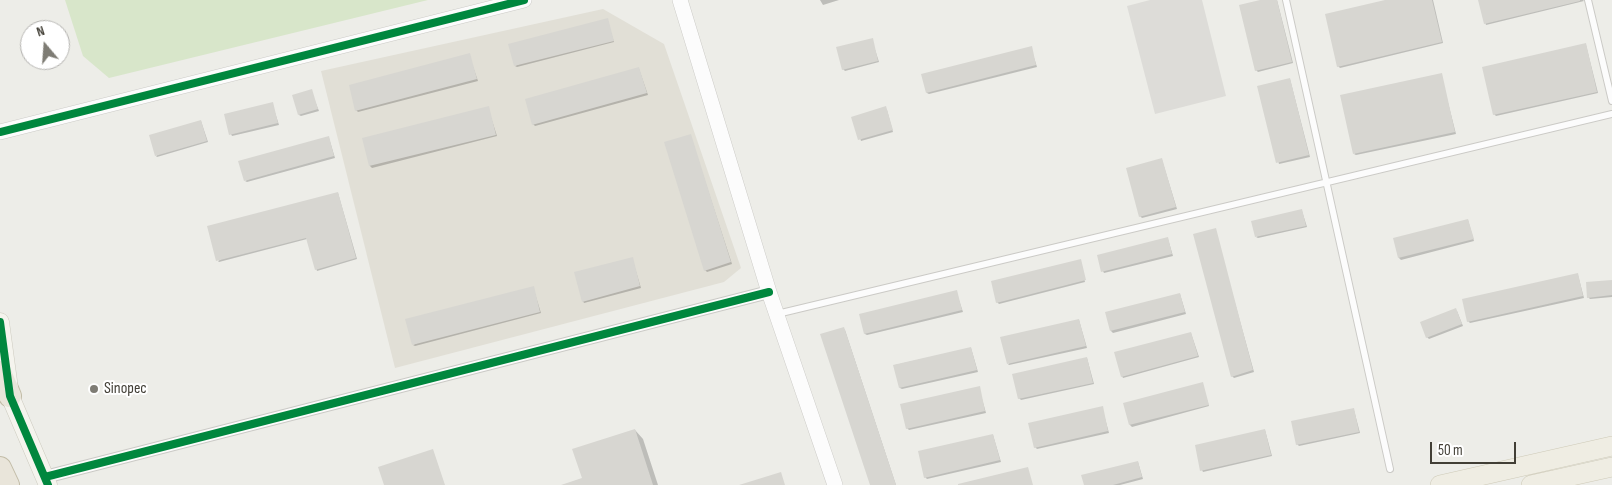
<!DOCTYPE html>
<html>
<head>
<meta charset="utf-8">
<style>
  body { margin:0 }
  #map { position:relative; width:1612px; height:485px; overflow:hidden; background:#edede8; font-family:"Sofia Sans Condensed",sans-serif }
  canvas { display:block }
  .north { position:absolute; left:20px; top:20px; width:50px; height:50px; box-sizing:border-box; background:#fff; border:1px solid #b3b2af; border-radius:50%; rotate:342deg; font-size:14px; font-weight:700; line-height:20px; text-align:center; color:#423f36 }
  .north::after { content:''; display:block; margin:auto; width:18px; height:22px; background:#7e7c74; clip-path:polygon(50% 0,100% 100%,50% 72%,0 100%) }
  .scale { position:absolute; left:1430px; top:442px; width:86px; height:22px; box-sizing:border-box; border:2px solid #423f36; border-top:0; padding-left:6px; font-size:15px; line-height:18px; white-space:nowrap; color:#423f36; -webkit-text-stroke:4px #fff; paint-order:stroke }
</style>
</head>
<body>
<div id="map">
<canvas width="1612" height="485"></canvas>
<div class="north">N</div>
<div class="scale">50 m</div>
</div>
<script>
const context = document.querySelector('canvas').getContext('2d');
context.lineJoin = 'round';
function fillPath(path, color) { context.fillStyle = color; context.fill(path, 'evenodd'); }
const toPath = rows => new Path2D(rows.map(r => 'M' + r).join(''));
function trace(path, color, width, dash) { context.strokeStyle = color; context.lineWidth = width; context.lineCap = dash ? 'butt' : 'round'; context.setLineDash(dash || []); context.stroke(path); }
function label(font, color, halo, rows, align = 'center') {
  context.font = font + ' "Sofia Sans Condensed",sans-serif'; context.lineWidth = 4; context.setLineDash([]); context.textBaseline = 'middle'; context.strokeStyle = halo; context.fillStyle = color; for (const [text, x, y, turn = 0] of rows) {
    context.save(); context.translate(x, y); context.rotate((+turn || 0) * Math.PI / 180); context.textAlign = isNaN(turn) ? turn : align; if (halo) context.strokeText(text, 0, 0); context.fillText(text, 0, 0); context.restore();
  }
}
const residential = toPath([
  [603,9,664,44,741,268,724,282,395,368,321,71]
]);
const green = toPath([
  [65,0,428,0,109,78,83,56]
]);
const parking = toPath([
  [1150,0,1202,0,1226,96,1155,114,1127,6]
]);
const shadow = toPath([
  [820,0,839,0,823,5],
  [1265,0,1277,0,1293,63,1258,72,1256,70],
  [1391,0,1433,0,1443,43,1340,68,1338,66],
  [1479,0,1583,0,1584,1,1486,25],
  [607,20,614,42,517,67,515,66],
  [872,40,879,62,845,71,843,69],
  [1586,45,1598,93,1496,116,1494,114],
  [1031,48,1037,67,929,94,927,93,923,75],
  [469,55,478,81,358,112,356,110],
  [639,69,648,95,535,126,533,124],
  [1441,75,1456,134,1356,155,1354,154],
  [1290,79,1310,157,1279,164,1258,87],
  [311,91,319,111,301,116,299,115],
  [272,103,279,125,232,136,231,134],
  [488,108,497,136,372,168,370,166,364,139],
  [887,110,893,132,861,141,853,117],
  [201,121,208,142,157,157,156,156],
  [690,135,732,264,707,272,705,270],
  [329,138,335,158,247,182,245,181],
  [1162,160,1177,209,1142,218,1140,216],
  [338,193,357,259,317,271,307,239,219,262,218,261],
  [1302,211,1307,227,1258,238,1256,237],
  [1468,220,1474,241,1401,260,1399,258,1395,239],
  [1215,230,1254,372,1234,378,1232,376],
  [1168,239,1173,256,1104,273,1103,271],
  [632,258,641,288,584,303,583,301],
  [1080,261,1085,282,999,304,997,302],
  [1578,275,1584,298,1470,323,1468,321],
  [1612,281,1612,297,1590,299,1588,297],
  [533,287,541,313,415,346,413,345],
  [956,291,963,312,867,335,865,334,860,315],
  [1180,294,1186,314,1113,333,1111,331,1107,313],
  [1457,311,1463,326,1429,339,1427,337,1422,323],
  [1079,320,1087,348,1009,365,1008,364],
  [843,328,845,330,896,485,871,485],
  [1191,333,1199,357,1123,378,1122,376],
  [971,348,978,372,902,389,900,388,895,365],
  [1087,358,1094,384,1021,400,1019,398],
  [1202,384,1209,406,1132,427,1130,425,1125,404],
  [979,388,986,413,909,430,907,428],
  [1102,407,1109,433,1037,449,1035,447],
  [1354,410,1360,433,1299,446,1297,444],
  [635,430,643,439,658,485,565,485,583,479],
  [1265,430,1272,456,1203,472,1202,470],
  [993,435,1001,462,927,479,925,477],
  [1138,462,1143,479,1120,485,1085,485]
]);
const building = toPath([
  [1260,0,1277,0,1292,62,1255,71,1239,5],
  [1385,0,1432,0,1442,42,1337,67,1325,14],
  [1478,0,1580,0,1580,1,1484,24],
  [608,18,614,41,514,66,508,44],
  [873,38,878,61,842,70,836,47],
  [1586,43,1597,92,1493,115,1482,67],
  [1032,46,1036,65,926,93,921,74],
  [470,53,477,79,355,111,349,85],
  [639,67,647,93,532,125,525,99],
  [1442,73,1455,132,1353,154,1340,95],
  [1290,78,1309,155,1276,163,1257,86],
  [312,89,318,109,298,115,292,95],
  [273,102,278,123,229,135,224,114],
  [489,106,496,135,369,166,362,138],
  [886,106,893,130,858,140,851,117],
  [201,120,207,141,155,156,149,135],
  [691,134,731,262,704,271,664,142],
  [329,136,334,156,244,181,238,161],
  [1162,158,1176,207,1139,217,1126,168],
  [338,192,356,258,315,270,306,238,216,261,207,226],
  [1302,209,1306,226,1255,237,1251,221],
  [1468,219,1474,239,1398,258,1393,238],
  [1216,228,1253,370,1231,377,1193,234],
  [1168,237,1172,254,1101,272,1097,255],
  [633,257,640,286,582,302,574,272],
  [1081,259,1086,280,996,303,991,281],
  [1578,273,1583,296,1467,322,1462,299],
  [1612,280,1612,295,1587,298,1586,282],
  [534,286,540,312,412,345,405,319],
  [957,290,962,310,864,334,859,314],
  [1180,293,1185,312,1110,331,1105,312],
  [1456,308,1462,324,1426,338,1420,322],
  [1079,319,1086,346,1007,364,1000,337],
  [844,327,896,485,870,485,820,334],
  [1191,332,1198,356,1121,377,1114,352],
  [971,347,977,370,899,388,893,365],
  [1087,357,1093,383,1018,399,1012,374],
  [1203,382,1209,405,1129,425,1123,403],
  [980,386,985,411,906,429,900,404],
  [1103,406,1108,431,1034,448,1028,423],
  [1354,408,1359,432,1296,445,1291,421],
  [635,429,653,485,561,485,582,478,572,449],
  [1265,429,1271,455,1200,471,1195,445],
  [993,434,1000,460,924,478,918,451],
  [433,449,445,485,384,485,378,467],
  [1138,461,1142,477,1113,485,1084,485,1081,475],
  [1028,467,1033,485,958,485,958,484],
  [781,472,785,485,739,485]
]);
const service = toPath([
  [1286,0,1390,469],
  [1588,0,1612,101],
  [777,314,1612,114]
]);
const minor = toPath([
  [45,477,769,292]
]);
const tertiary = toPath([
  [680,0,769,292,835,485],
  [0,132,524,0]
]);
const secondary = toPath([
  [0,322,10,396,48,485]
]);
const primary = toPath([
  [1440,485,1612,446],
  [1531,485,1612,467]
]);
const motorway = toPath([
  [0,372,10,396],
  [0,468,8,485]
]);
const cycleway = toPath([
  [0,132,524,0],
  [0,322,10,396,48,485],
  [45,477,769,292]
]);
const markers = [
  [94,389,5,"#7e7c74"]
];
const poiNames = [
  ["Sinopec",104,389]
];
fillPath(residential, '#e1dfd6');
fillPath(green, '#d8e6ca');
fillPath(parking, '#dddcd8');
fillPath(shadow, '#0003');
fillPath(building, '#d7d6d1');
trace(service, '#cbcac6', 8);
trace(minor, '#cbcac6', 14);
trace(tertiary, '#cbcac6', 16);
trace(secondary, '#cccabf', 19);
trace(primary, '#cecab8', 20);
trace(motorway, '#c2bca7', 24);
trace(service, '#fcfcfc', 6);
trace(minor, '#fcfcfc', 12);
trace(tertiary, '#fcfcfc', 15);
trace(secondary, '#f5f4ee', 18);
trace(primary, '#efede3', 19);
trace(motorway, '#e9e5da', 22);
trace(cycleway, '#00873e', 8);
for (const [x, y, r, color] of markers) { const dot = new Path2D(); dot.arc(x, y, r, 0, 2 * Math.PI); context.fillStyle = color; context.fill(dot); trace(dot, '#fff', 2); }
label('16px', '#423f36', '#fff', poiNames, 'left');
</script>
</body>
</html>
